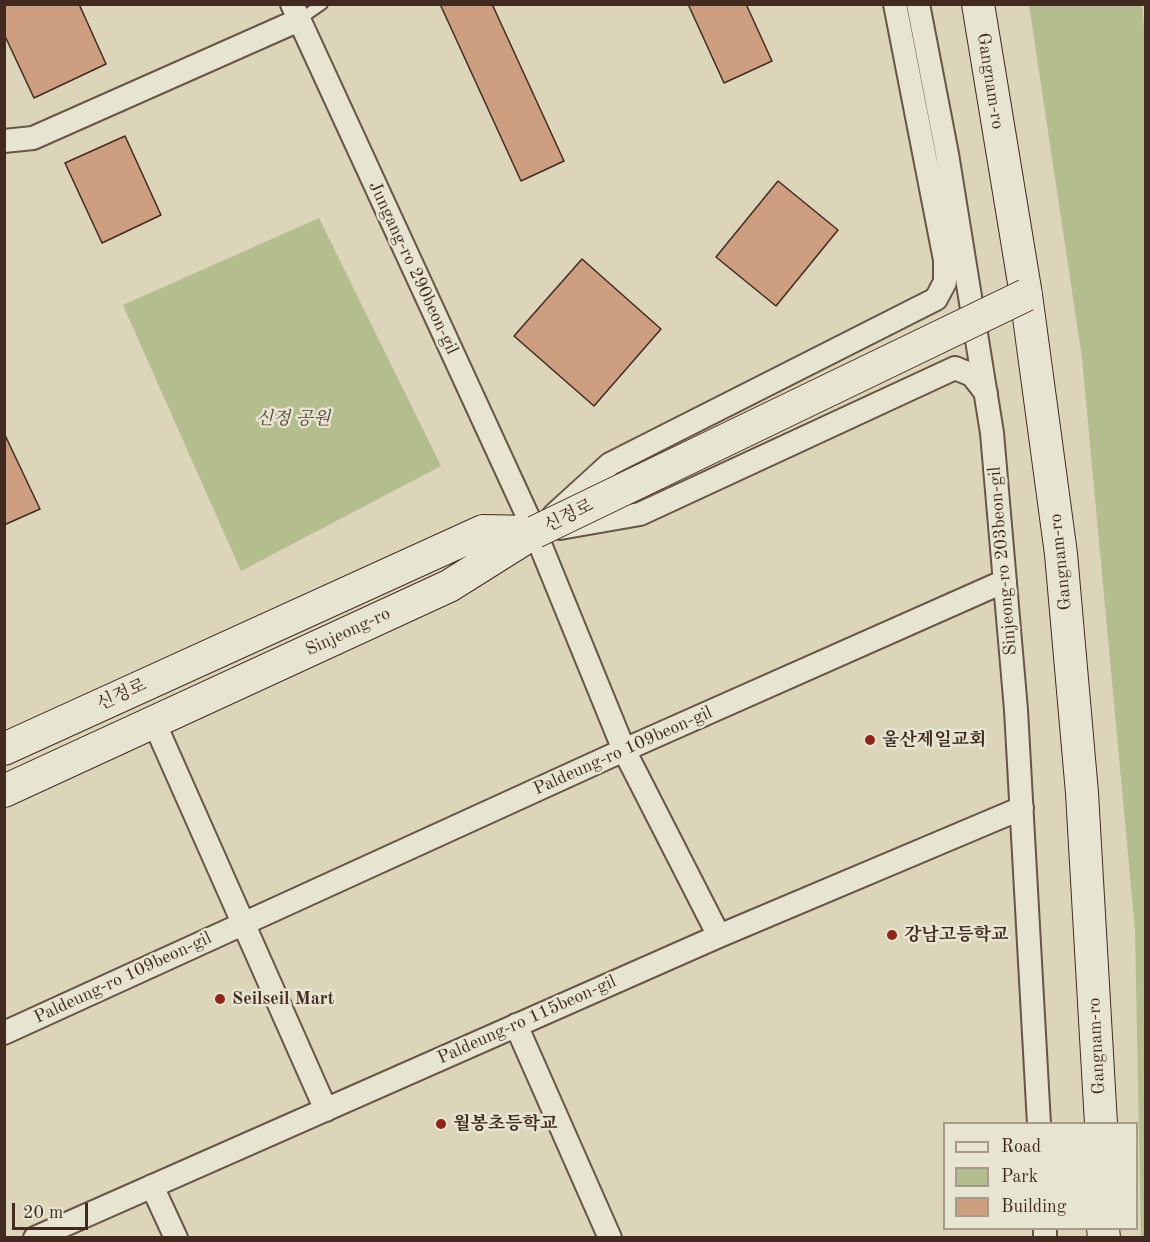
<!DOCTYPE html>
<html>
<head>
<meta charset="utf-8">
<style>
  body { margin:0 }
  #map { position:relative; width:1150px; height:1242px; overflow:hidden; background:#dcd5ba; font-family:"Old Standard TT",serif }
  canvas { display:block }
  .frame { position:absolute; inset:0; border:6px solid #422a20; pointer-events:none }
  .legend { position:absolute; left:943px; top:1122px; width:195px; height:108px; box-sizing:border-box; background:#e8e4d2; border:2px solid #a69a8b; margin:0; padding:8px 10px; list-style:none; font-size:18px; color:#422a20 }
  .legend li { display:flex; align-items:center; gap:12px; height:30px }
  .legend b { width:30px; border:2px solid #a69a8b }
  .scale { position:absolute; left:12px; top:1203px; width:76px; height:27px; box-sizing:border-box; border:3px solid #422a20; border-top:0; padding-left:8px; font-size:18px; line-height:21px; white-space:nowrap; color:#422a20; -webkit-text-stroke:4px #e8e4d2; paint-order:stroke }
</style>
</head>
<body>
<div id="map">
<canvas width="1150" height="1242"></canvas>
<div class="frame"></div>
<ul class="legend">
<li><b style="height:8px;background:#e8e4d2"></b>Road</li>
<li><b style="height:16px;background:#b3bd8e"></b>Park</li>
<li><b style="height:16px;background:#cd9e80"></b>Building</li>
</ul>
<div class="scale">20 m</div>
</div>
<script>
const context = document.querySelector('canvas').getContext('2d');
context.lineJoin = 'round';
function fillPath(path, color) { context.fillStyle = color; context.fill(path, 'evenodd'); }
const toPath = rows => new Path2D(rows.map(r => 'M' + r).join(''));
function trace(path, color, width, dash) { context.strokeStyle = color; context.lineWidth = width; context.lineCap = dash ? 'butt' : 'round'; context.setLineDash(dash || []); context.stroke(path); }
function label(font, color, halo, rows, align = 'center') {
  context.font = font + ' "Old Standard TT","Noto Serif KR",serif'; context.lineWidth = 5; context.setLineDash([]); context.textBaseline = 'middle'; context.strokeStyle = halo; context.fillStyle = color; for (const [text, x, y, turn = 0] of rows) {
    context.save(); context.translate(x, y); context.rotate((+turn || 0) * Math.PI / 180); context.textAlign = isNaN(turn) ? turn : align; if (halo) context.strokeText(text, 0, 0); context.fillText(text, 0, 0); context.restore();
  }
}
const green = toPath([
  [1029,5,1142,5,1145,38,1145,1237,1141,1237,1135,930,1082,358],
  [319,218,441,466,241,571,123,305]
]);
const building = toPath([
  [4,4,79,4,106,64,34,98,4,34,4,4],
  [440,4,492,4,564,161,521,181,440,4],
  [688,4,746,4,772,61,724,83,688,4],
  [125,136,161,215,102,243,65,163,125,136],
  [778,181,838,230,776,306,716,257,778,181],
  [582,259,661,329,594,406,514,336,582,259],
  [4,433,40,509,4,525,4,433]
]);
const service = toPath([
  [299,20,322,4]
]);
const minor = toPath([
  [292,4,535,532,624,750,719,936],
  [918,4,947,154,992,433,1016,710,1039,1124],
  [4,141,33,138,299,20],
  [554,515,610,464,936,299,945,282,945,260,895,4],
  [560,528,640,514,955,368,972,375,986,393],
  [154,722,326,1110],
  [516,1025,610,1238],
  [4,1033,624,750,1005,581],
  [152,1186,176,1238],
  [1045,1228,1045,1238],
  [35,1238,719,936,1022,808]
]);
const secondary = toPath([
  [978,4,1026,295,1061,554,1082,793,1101,1124],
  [4,749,483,531,535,532],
  [4,791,449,586,535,532],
  [1103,1228,1104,1238]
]);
const secondaryBridge = toPath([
  [535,532,1026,295]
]);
const markers = [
  [870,740,6,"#8f2418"],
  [892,935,6,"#8f2418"],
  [220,999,6,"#8f2418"],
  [441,1124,6,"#8f2418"]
];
const streetNames = [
  ["Gangnam-ro",990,81,81],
  ["Jungang-ro 290beon-gil",413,268,65],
  ["신정로",569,516,-26],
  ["Sinjeong-ro 203beon-gil",1003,561,-95],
  ["Gangnam-ro",1061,562,-96],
  ["Sinjeong-ro",348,632,-25],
  ["신정로",122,695,-24],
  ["Paldeung-ro 109beon-gil",623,751,-24],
  ["Paldeung-ro 109beon-gil",123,978,-25],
  ["Paldeung-ro 115beon-gil",527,1020,-24],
  ["Gangnam-ro",1097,1046,-93]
];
const parkNames = [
  ["신정 공원",293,419]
];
const poiNames = [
  ["울산제일교회",882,740],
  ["강남고등학교",904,935],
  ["Seilseil Mart",232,999],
  ["월봉초등학교",453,1124]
];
fillPath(green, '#b3bd8e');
fillPath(building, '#cd9e80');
trace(building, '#422a20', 1.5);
trace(service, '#685546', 14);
trace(minor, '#685546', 26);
trace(secondary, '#422a20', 34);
trace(service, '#e8e4d2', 10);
trace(minor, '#e8e4d2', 22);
trace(secondary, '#e8e4d2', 32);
trace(secondaryBridge, '#422a20', 34, []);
trace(secondaryBridge, '#e8e4d2', 32);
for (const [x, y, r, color] of markers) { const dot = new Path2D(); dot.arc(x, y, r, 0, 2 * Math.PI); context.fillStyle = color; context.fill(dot); trace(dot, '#e8e4d2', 2); }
label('18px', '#422a20', '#e8e4d2', streetNames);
label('italic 18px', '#594736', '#e8e4d2', parkNames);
label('bold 18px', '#422a20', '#e8e4d2', poiNames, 'left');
</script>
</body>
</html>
